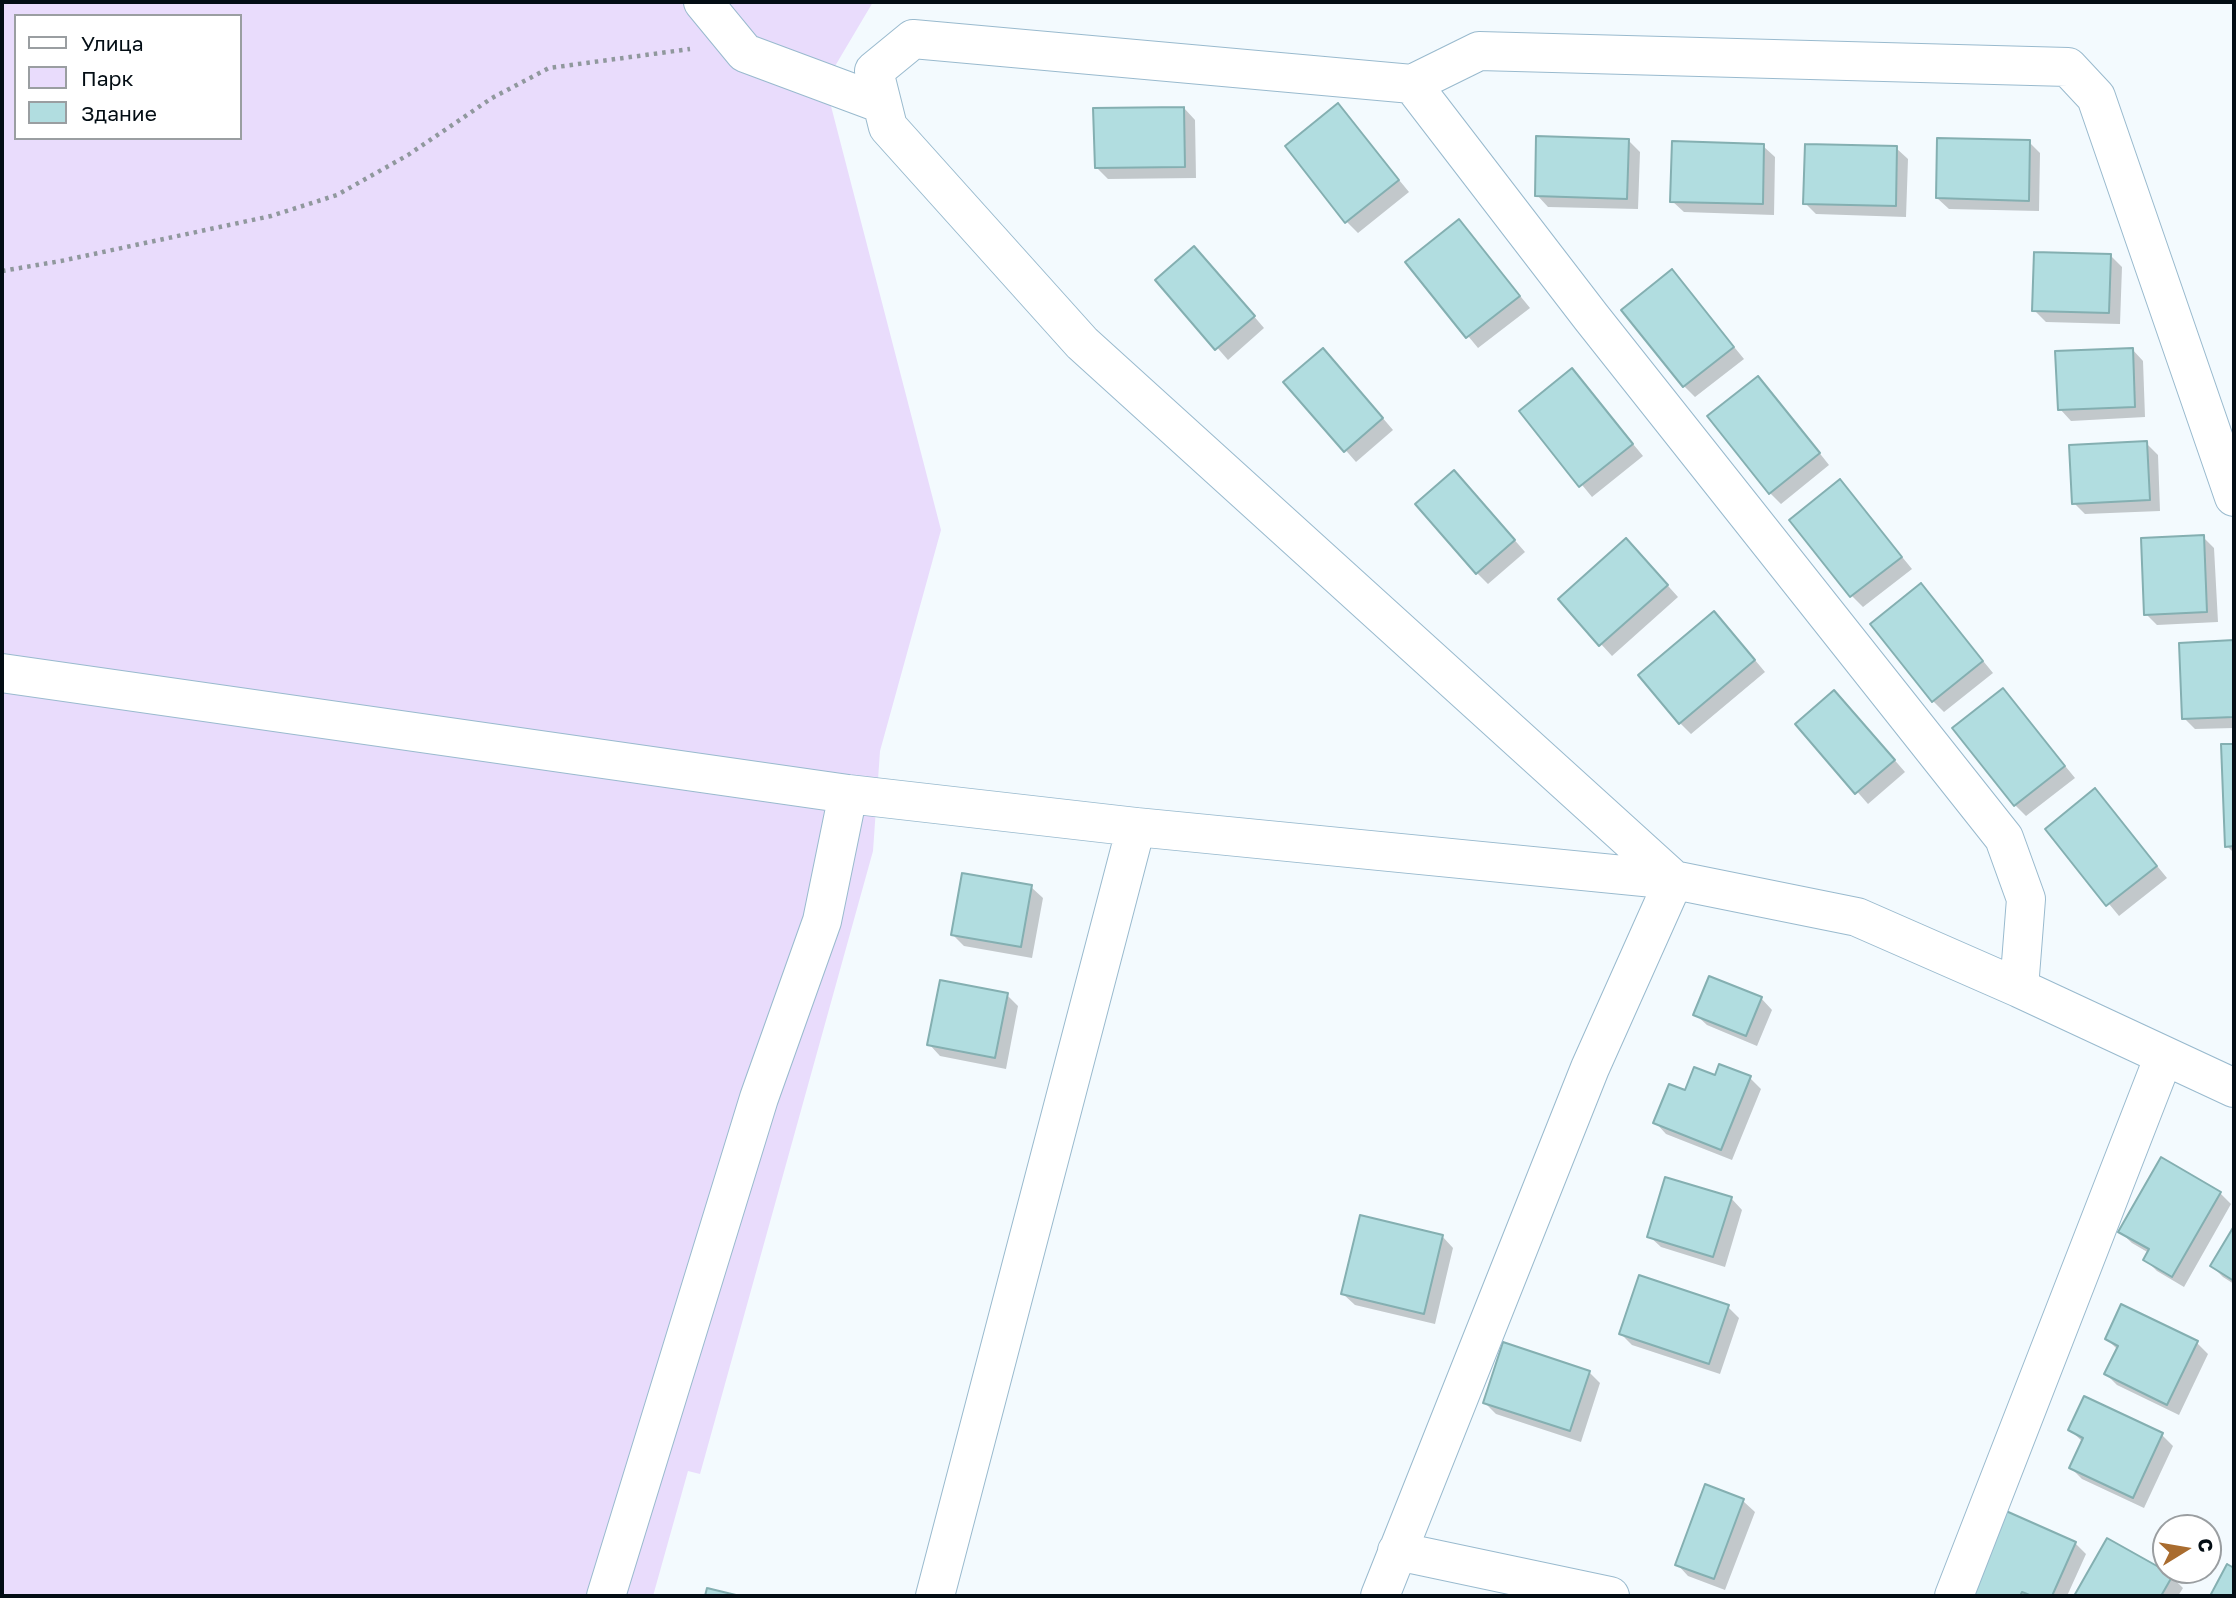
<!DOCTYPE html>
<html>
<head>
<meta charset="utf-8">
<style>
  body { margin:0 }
  #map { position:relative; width:2236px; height:1598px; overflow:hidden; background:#f3fafe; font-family:"Golos Text",sans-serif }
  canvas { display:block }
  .frame { position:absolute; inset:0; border:4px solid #030d14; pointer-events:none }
  .legend { position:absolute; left:14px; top:14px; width:228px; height:126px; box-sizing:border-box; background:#fff; border:2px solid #9a9ea1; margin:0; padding:9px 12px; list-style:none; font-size:21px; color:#030d14 }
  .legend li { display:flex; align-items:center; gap:14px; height:35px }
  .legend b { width:35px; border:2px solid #9a9ea1 }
  .north { position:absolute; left:2152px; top:1514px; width:70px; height:70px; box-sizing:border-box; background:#fff; border:2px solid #9a9ea1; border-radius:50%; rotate:79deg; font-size:19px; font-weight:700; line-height:28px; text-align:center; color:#030d14 }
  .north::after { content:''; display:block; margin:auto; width:24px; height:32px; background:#a96c2f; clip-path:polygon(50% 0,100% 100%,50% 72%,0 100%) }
</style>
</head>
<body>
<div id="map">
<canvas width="2236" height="1598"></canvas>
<div class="frame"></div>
<ul class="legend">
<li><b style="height:9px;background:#fff"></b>Улица</li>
<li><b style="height:19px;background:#e9dcfc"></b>Парк</li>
<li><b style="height:19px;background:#b1dde0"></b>Здание</li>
</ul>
<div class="north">С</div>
</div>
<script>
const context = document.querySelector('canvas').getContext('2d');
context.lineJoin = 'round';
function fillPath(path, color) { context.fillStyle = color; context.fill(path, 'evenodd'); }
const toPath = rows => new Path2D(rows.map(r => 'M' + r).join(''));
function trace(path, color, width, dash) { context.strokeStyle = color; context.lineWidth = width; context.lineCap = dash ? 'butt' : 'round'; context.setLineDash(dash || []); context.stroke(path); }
const green = toPath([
  [2,2,873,2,825,83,941,530,880,751,873,851,700,1474,688,1471,653,1596,2,1596],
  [16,16,240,16,240,138,16,138]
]);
const shadow = toPath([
  [1338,106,1409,192,1358,233,1347,222],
  [1184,108,1195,120,1196,178,1108,179,1097,168],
  [1628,140,1640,152,1638,209,1548,207,1537,195],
  [2029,142,2040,153,2039,211,1949,209,1937,198],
  [1763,146,1775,157,1774,215,1684,212,1672,201],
  [1896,148,1908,159,1906,217,1816,214,1805,203],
  [1459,221,1530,308,1478,348,1408,263],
  [2111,256,2122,267,2120,324,2046,322,2034,310],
  [1205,259,1264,328,1228,360,1158,280],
  [1672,271,1744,359,1695,397,1684,386],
  [2132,349,2143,361,2145,417,2071,421,2060,409],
  [1334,361,1393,430,1356,462,1286,382],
  [1572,370,1643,456,1592,497,1521,411],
  [1769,389,1829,465,1781,504,1770,493],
  [2146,443,2158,455,2160,511,2085,514,2074,503],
  [1840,481,1912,569,1863,607,1852,596,1792,520],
  [1465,483,1525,552,1488,584,1477,573],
  [2203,537,2214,548,2218,622,2157,625,2146,614],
  [1637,551,1678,597,1612,656,1601,644],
  [1921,585,1993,673,1944,712,1933,701],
  [1725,624,1765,672,1691,734,1680,723],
  [2234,642,2234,728,2195,729,2184,718,2181,644],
  [2003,690,2075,778,2026,816,2015,805],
  [1845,703,1905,772,1868,804,1798,724],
  [2234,745,2234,853,2227,846,2223,746],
  [2095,790,2167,878,2119,916,2047,829],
  [1031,887,1043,898,1032,958,964,946,953,935],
  [1007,995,1018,1006,1006,1069,940,1056,929,1044],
  [1761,998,1772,1010,1757,1046,1707,1025,1695,1014],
  [1716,1077,1750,1078,1761,1089,1732,1160,1666,1134,1655,1122,1686,1092],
  [2220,1193,2231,1204,2184,1287,2157,1271,2145,1259,2149,1253,2132,1243,2120,1232],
  [1731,1198,1742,1210,1725,1267,1661,1247,1649,1236],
  [2234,1229,2234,1284,2223,1277,2212,1266],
  [1442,1236,1453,1248,1435,1324,1355,1305,1343,1294],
  [1728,1307,1739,1318,1720,1374,1632,1345,1621,1334],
  [2107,1339,2197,1343,2208,1354,2179,1415,2117,1385,2106,1374,2118,1350],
  [1589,1372,1600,1383,1581,1442,1496,1414,1485,1403],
  [2070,1430,2162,1435,2173,1446,2144,1508,2082,1479,2071,1468,2083,1442],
  [1743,1501,1755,1512,1725,1590,1688,1576,1677,1564],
  [2108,1540,2172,1577,2183,1588,2178,1596,2076,1596],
  [2075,1543,2086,1554,2067,1596,1976,1596,1973,1593]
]);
const building = toPath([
  [1338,103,1399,180,1345,223,1285,146,1338,103],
  [1184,107,1185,167,1095,168,1093,108,1184,107],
  [1536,136,1629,139,1627,199,1535,196,1536,136],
  [1937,138,2030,140,2029,201,1936,198,1937,138],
  [1672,141,1764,144,1763,204,1670,202,1672,141],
  [1805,144,1897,146,1896,206,1803,204,1805,144],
  [1459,219,1520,296,1466,338,1405,262,1459,219],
  [1194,246,1255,316,1215,350,1155,280,1194,246],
  [2034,252,2111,254,2109,313,2032,311,2034,252],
  [1672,269,1734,347,1683,387,1621,310,1672,269],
  [1323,348,1383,418,1344,452,1283,382,1323,348],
  [2133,348,2135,407,2058,410,2055,351,2133,348],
  [1572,368,1633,444,1579,487,1519,411,1572,368],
  [1758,376,1820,453,1769,494,1707,416,1758,376],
  [2147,441,2150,500,2072,504,2069,445,2147,441],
  [1454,470,1515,540,1476,574,1415,504,1454,470],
  [1840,479,1902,557,1850,597,1789,520,1840,479],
  [2204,535,2207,612,2144,615,2141,538,2204,535],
  [1626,538,1668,585,1599,646,1558,599,1626,538],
  [1921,583,1983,661,1932,702,1870,624,1921,583],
  [1714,611,1755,660,1679,724,1638,675,1714,611],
  [2234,640,2234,717,2182,719,2179,643,2234,640],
  [2003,688,2065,766,2014,806,1952,728,2003,688],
  [1834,690,1895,760,1855,794,1795,724,1834,690],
  [2221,744,2234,744,2234,846,2225,847,2221,744],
  [2095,788,2157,866,2106,906,2045,829,2095,788],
  [962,873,1032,885,1021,947,951,935,962,873],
  [1709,976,1762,997,1746,1036,1693,1015,1709,976],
  [940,980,1008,993,995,1058,927,1045,940,980],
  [1719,1064,1751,1076,1721,1150,1653,1123,1669,1084,1685,1090,1694,1067,1715,1075,1719,1064],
  [2161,1157,2221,1192,2172,1277,2143,1260,2149,1249,2118,1232,2161,1157],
  [1665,1177,1732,1197,1713,1257,1647,1237,1665,1177],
  [1360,1215,1443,1235,1424,1314,1341,1294,1360,1215],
  [2234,1226,2234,1281,2210,1266,2234,1226],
  [1639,1275,1729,1305,1709,1364,1619,1334,1639,1275],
  [2121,1304,2198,1341,2167,1405,2104,1374,2118,1346,2105,1339,2121,1304],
  [1503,1342,1590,1371,1570,1431,1483,1403,1503,1342],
  [2084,1396,2163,1433,2133,1498,2069,1468,2083,1438,2068,1430,2084,1396],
  [1705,1484,1744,1499,1714,1579,1675,1565,1705,1484],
  [2006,1511,2076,1542,2052,1596,2032,1596,2022,1592,2020,1596,1977,1596,1971,1594,2006,1511],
  [2107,1538,2173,1575,2161,1596,2074,1596,2107,1538],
  [2227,1564,2234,1568,2234,1596,2210,1596,2227,1564],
  [707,1588,740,1596,705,1596,707,1588]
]);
const path = toPath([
  [2,271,61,261,271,216,337,195,408,155,492,98,549,68,690,49]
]);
const minor = toPath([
  [703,2,745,53,882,104],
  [1412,84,1479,51,2068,67,2096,97,2234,497],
  [2,673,848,794,1136,827,1674,880,1857,917,2019,988,2234,1088],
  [1397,1551,1610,1596],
  [606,1596,759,1098,822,921,848,794],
  [935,1596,1136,827],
  [1380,1596,1590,1068,1674,880,1082,343,888,127,874,71,913,39,1412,84,1591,317,2004,838,2026,899,2019,988],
  [1954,1596,2164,1056]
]);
fillPath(green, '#e9dcfc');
fillPath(shadow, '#0003');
fillPath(building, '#b1dde0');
trace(building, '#84afb1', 2);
trace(minor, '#99bace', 40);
trace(path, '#90989d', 4.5, [3.5, 5]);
trace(minor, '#fff', 38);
</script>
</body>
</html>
